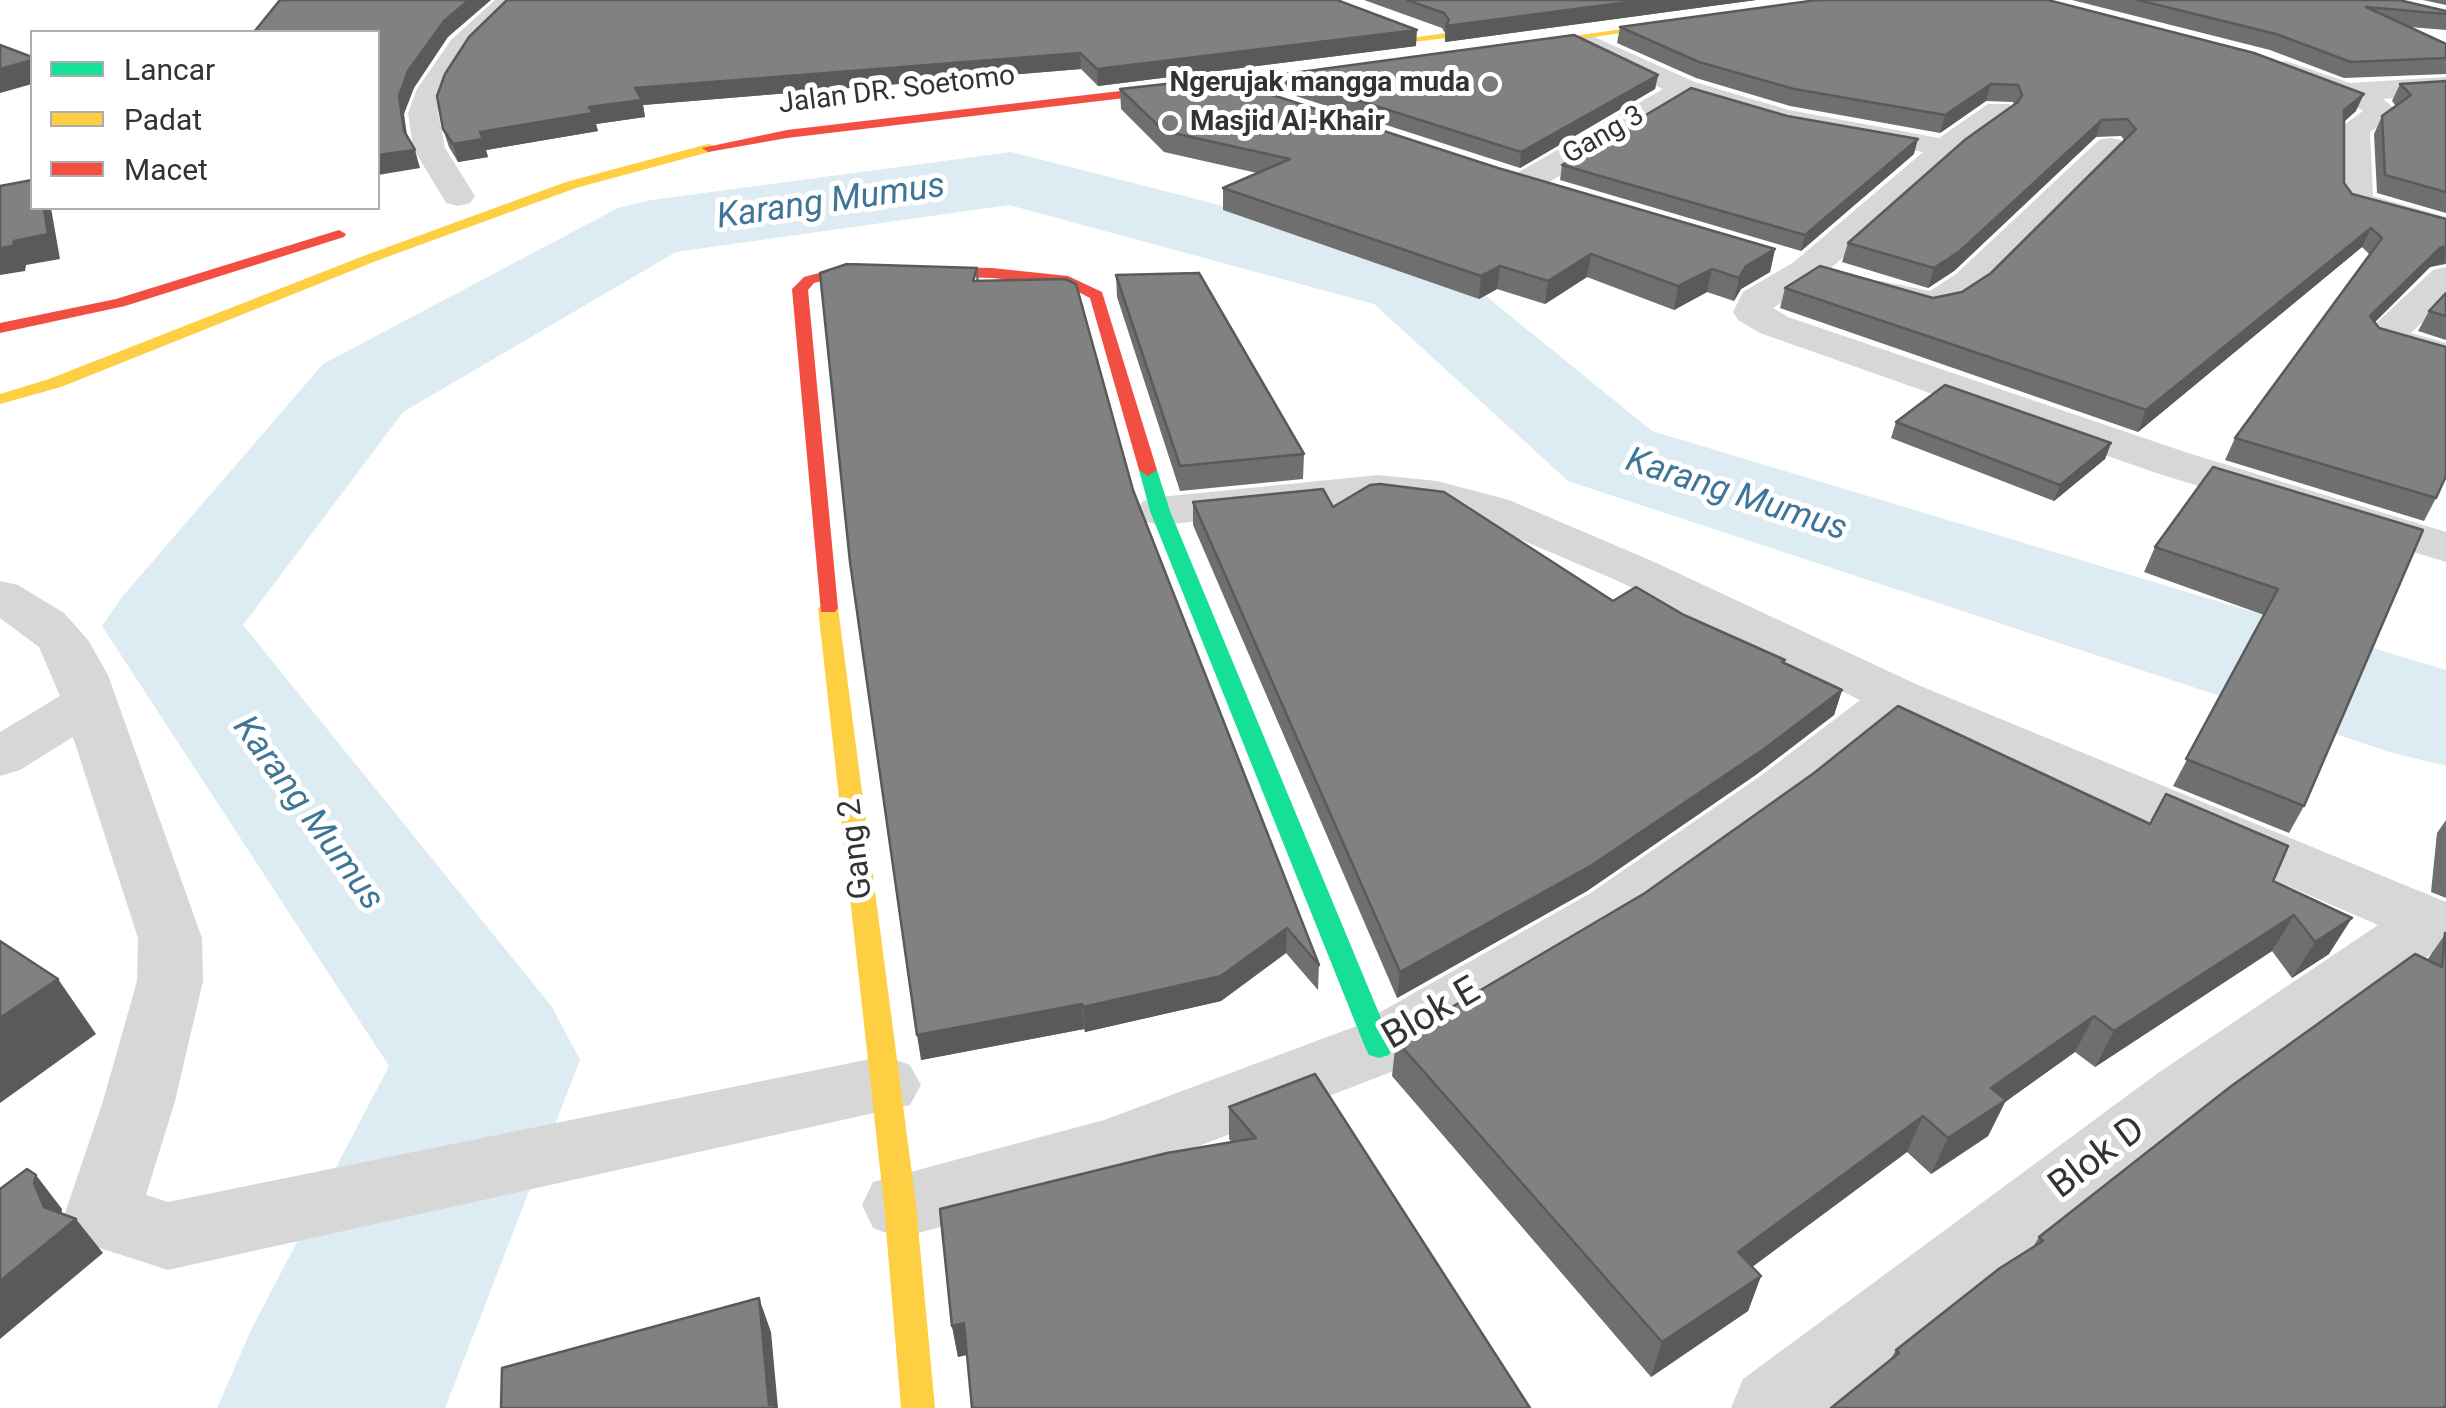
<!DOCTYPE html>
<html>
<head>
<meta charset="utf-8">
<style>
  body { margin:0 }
  #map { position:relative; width:2446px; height:1408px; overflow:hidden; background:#fff; font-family:Roboto,sans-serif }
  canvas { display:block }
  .legend { position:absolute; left:30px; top:30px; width:350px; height:180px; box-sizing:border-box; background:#fff; border:2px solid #adadad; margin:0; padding:12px 18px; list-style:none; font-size:30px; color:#333 }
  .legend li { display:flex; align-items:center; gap:20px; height:50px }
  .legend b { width:50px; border:2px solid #adadad }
</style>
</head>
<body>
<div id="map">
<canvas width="2446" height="1408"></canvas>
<ul class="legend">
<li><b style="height:12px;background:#16e098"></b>Lancar</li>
<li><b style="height:12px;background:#ffcf43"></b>Padat</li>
<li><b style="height:12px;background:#f24e42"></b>Macet</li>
</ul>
</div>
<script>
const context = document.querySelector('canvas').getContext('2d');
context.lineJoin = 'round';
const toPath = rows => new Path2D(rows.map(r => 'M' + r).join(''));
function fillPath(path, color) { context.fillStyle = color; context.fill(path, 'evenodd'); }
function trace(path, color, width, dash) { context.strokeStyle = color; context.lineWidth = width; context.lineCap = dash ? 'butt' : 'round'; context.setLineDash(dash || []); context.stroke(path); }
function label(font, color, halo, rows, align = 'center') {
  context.font = font + ' Roboto,sans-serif'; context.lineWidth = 10; context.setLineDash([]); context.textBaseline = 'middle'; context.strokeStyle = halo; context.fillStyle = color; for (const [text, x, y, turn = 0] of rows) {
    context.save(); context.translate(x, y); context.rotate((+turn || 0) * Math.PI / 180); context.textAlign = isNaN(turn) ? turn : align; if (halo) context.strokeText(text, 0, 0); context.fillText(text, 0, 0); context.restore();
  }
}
const river = toPath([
  [1011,152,1444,262,1652,431,2446,670,2446,766,2393,753,1568,481,1374,304,1009,205,676,252,403,412,243,625,552,1007,580,1060,445,1408,217,1408,251,1330,389,1066,102,626,122,597,323,364,618,208,651,200,1011,152]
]);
const street = toPath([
  [495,0,523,0,471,51,447,89,438,113,445,148,475,196,470,203,458,206,446,203,413,148,408,113,417,89,451,40,495,0],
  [1590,35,1695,82,1789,110,1939,138,1988,104,2010,104,2014,110,2010,116,1958,154,1820,278,1773,308,1788,317,2188,453,2446,532,2446,562,2156,473,1760,333,1738,320,1733,312,1743,292,1794,262,1923,152,1785,127,1688,98,1536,190,1512,190,1507,183,1512,176,1663,89,1580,49,1576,43,1580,37,1590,35],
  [2286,61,2350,83,2446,77,2446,95,2383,99,2399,112,2370,132,2373,196,2446,217,2446,238,2344,209,2339,202,2340,128,2363,111,2346,100,2276,75,2272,69,2276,63,2286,61],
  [2110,138,2121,140,2126,147,2121,154,1982,290,1954,309,1923,315,1868,300,1862,292,1868,284,1881,281,1930,291,1956,274,2099,140,2110,138],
  [2446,267,2446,299,2411,333,2446,343,2446,368,2370,345,2364,337,2370,329,2433,270,2446,267],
  [1378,475,1437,481,1509,500,1652,561,1918,685,2446,902,2446,952,2438,949,2208,1115,1839,1408,1731,1408,1743,1379,2158,1073,2378,925,1905,720,1801,805,1635,926,1404,1067,1108,1181,900,1238,873,1228,862,1205,873,1182,1104,1120,1354,1027,1589,894,1759,777,1860,700,1618,581,1475,520,1434,509,1378,503,1160,525,1143,521,1137,511,1143,501,1160,497,1378,475],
  [0,581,18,585,64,613,88,640,108,675,202,938,203,981,175,1101,146,1195,168,1202,885,1056,910,1065,921,1085,910,1105,168,1270,75,1240,64,1216,103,1101,137,981,138,938,73,737,20,770,0,776,0,732,60,696,39,647,0,618,0,581]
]);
const fast = toPath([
  [1148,464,1157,470,1170,511,1393,1047,1389,1055,1379,1058,1369,1055,1365,1047,1150,511,1139,470,1148,464]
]);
const slow = toPath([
  [1818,0,1845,0,1506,50,1500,47,1818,0],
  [1520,23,1524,28,1343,51,1337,48,1520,23],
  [1351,65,1355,70,1180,92,1174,88,1351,65],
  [708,144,713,145,713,151,576,188,376,261,61,387,0,404,0,394,49,379,366,255,566,182,708,144],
  [828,602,838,608,916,1205,935,1408,901,1408,884,1205,818,608,828,602]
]);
const jam = toPath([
  [1180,84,1184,85,1184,91,787,138,708,152,702,148,787,130,1180,84],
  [339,230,346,234,344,237,125,306,0,333,0,323,116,299,339,230],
  [849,265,992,268,1068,276,1102,292,1157,470,1148,476,1139,470,1090,298,1065,285,992,278,849,274,814,283,808,290,838,608,835,612,821,612,792,289,804,277,849,265]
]);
const wall = toPath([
  [507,0,1416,46,1098,86,1081,69,643,105,645,117,596,124,598,131,486,150,488,157,458,162,449,147,443,129],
  [1364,0,1756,0,1445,42,1445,33,1442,28],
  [2072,0,2399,0,2446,11,2446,30,2410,27,2446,44,2446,74,2344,78,2270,50],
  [2423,0,2446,0,2446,5],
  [1620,27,2356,111,2344,122,2344,183,2352,194,2446,219,2446,264,2430,267,2375,322,2436,498,2424,521,2225,460,2235,438,2370,255,2362,247,2138,432,1780,308,1785,288,1933,298,1962,292,1991,273,2125,141,2121,136,2096,137,1954,271,1928,288,1842,262,1848,243,2014,104,2013,102,1986,101,1940,133,1790,106,1696,78,1617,43],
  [1278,75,1658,75,1655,89,1520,168,1277,90],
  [2446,81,2446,213,2377,193,2374,134,2382,116,2396,106,2392,101,2400,84],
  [1120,89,1498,168,1775,249,1770,272,1741,289,1734,301,1707,292,1674,310,1587,277,1545,304,1497,289,1479,299,1223,210,1223,188,1257,173,1164,152,1121,109],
  [1914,154,1801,251,1560,180,1562,165],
  [977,268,979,280,1133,490,1319,965,1318,990,1286,953,1221,1001,1085,1032,1084,1029,921,1060],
  [1116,275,1304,454,1303,479,1180,491,1117,297],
  [2446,293,2446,340,2418,331,2429,311],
  [1896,422,2111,443,2105,459,2054,501,1891,438],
  [1193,502,1333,507,1613,601,1684,615,1842,690,1834,715,1757,774,1587,891,1397,998,1193,525],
  [2423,530,2304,806,2289,833,2173,786,2264,615,2144,572,2155,547],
  [2446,820,2446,898,2431,892,2437,833],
  [2273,881,2329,954,2292,978,2272,951,2095,1067,2075,1052,2005,1102,1988,1136,1931,1174,1907,1152,1752,1267,1761,1276,1748,1311,1651,1377,1392,1076,1396,1040],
  [2446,933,2446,1408,1891,1359,1896,1350,2033,1247,2039,1237,2427,960],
  [1229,1107,1530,1408,967,1355,958,1357,952,1326,1232,1142,1229,1139]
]);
const shadedWall = toPath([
  [469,0,491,0,448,37,414,88,404,114,409,149,404,131,399,96,408,71,444,21],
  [1644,0,1756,0,1445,42,1446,26],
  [1417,30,1416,46,1098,86,1097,69],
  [1080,53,1081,69,643,105,645,117,596,124,598,131,486,150,488,157,458,162,453,144,480,132,589,107,635,88],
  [32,60,32,84,0,93,0,69],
  [1658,75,1655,89,1520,168,1521,152],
  [1991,84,1986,101,1940,133,1945,115],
  [2364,94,2356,111,2336,128,2344,110],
  [2102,120,2096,137,1954,271,1928,288,1934,268],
  [1918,139,1914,154,1801,251,1805,235],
  [415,150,420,168,378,175,378,155],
  [44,208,51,208,60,259,26,265,25,271,0,275,0,248,14,241],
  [2371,228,2362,247,2138,432,2146,410],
  [2446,246,2445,263,2430,267,2360,337,2370,316,2440,248],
  [1775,249,1770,272,1741,289,1734,301,1739,278,1746,266],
  [1591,254,1587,277,1545,304,1548,281],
  [1500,266,1497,289,1479,299,1481,276],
  [1712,269,1707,292,1674,310,1678,286],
  [2111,443,2105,459,2054,501,2060,485],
  [1842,690,1834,715,1757,774,1587,891,1397,998,1400,972],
  [2294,915,2272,951,2095,1067,2114,1031],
  [2352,918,2329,954,2292,978,2315,942],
  [1287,928,1286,953,1221,1001,1085,1032,1083,1007],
  [58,979,96,1034,0,1103,0,1018],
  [1082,1004,1084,1029,921,1060,917,1035],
  [2094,1016,2075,1052,2005,1102,1988,1136,1931,1174,1948,1138,1991,1088],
  [1923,1116,1907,1152,1725,1287,1738,1252],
  [36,1175,62,1209,61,1218,76,1219,103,1253,0,1339,0,1281,44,1207,34,1183],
  [1761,1276,1748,1311,1651,1377,1662,1342],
  [759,1298,771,1332,778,1408,771,1408,769,1405],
  [964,1323,969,1354,958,1357,952,1326]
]);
const building = toPath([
  [280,0,469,0,444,21,408,71,399,96,404,131,415,150,378,155,378,32,254,32,280,0],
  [507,0,1337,0,1417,30,1097,69,1080,53,635,88,642,100,589,107,593,113,480,132,483,139,453,144,443,129,437,96,445,74,469,37,507,0],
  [1407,0,1644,0,1446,26,1449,20,1444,13,1407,0],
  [1817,0,2048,0,2254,53,2364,94,2344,110,2344,183,2352,194,2446,219,2446,246,2440,248,2370,316,2379,328,2446,347,2446,476,2436,498,2235,438,2382,238,2371,228,2146,410,1785,288,1820,266,1933,298,1962,292,1991,273,2136,129,2127,119,2102,120,1960,251,1934,268,1848,243,1966,139,2018,102,2022,95,2018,85,1991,84,1945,115,1794,89,1699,62,1620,27,1817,0],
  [2138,0,2399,0,2446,11,2446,14,2366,7,2446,44,2446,58,2351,62,2276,34,2138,0],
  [1574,35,1658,75,1521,152,1278,75,1574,35],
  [0,45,32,57,32,60,0,69,0,45],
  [1220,78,1498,168,1775,249,1746,266,1739,278,1712,269,1678,286,1591,254,1548,281,1500,266,1481,276,1223,188,1290,159,1164,131,1120,89,1220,78],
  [2446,81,2446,192,2385,175,2382,116,2411,95,2400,84,2446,81],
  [1691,88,1787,116,1918,139,1805,235,1562,165,1691,88],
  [32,180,32,208,44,208,48,234,14,241,13,246,0,248,0,186,32,180],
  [847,264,977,268,973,281,1065,279,1076,284,1133,490,1319,965,1287,928,1221,976,1083,1007,1082,1004,917,1035,850,562,820,273,847,264],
  [1199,273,1304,454,1180,466,1116,275,1199,273],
  [2446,293,2446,316,2429,311,2446,293],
  [1945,385,2111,443,2060,485,1896,422,1945,385],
  [2213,467,2423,530,2304,806,2186,759,2278,589,2155,547,2213,467],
  [1380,484,1444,492,1613,601,1636,587,1684,615,1785,660,1782,662,1842,690,1764,749,1592,865,1400,972,1193,502,1323,489,1333,507,1370,485,1380,484],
  [1898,706,2150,824,2166,794,2288,846,2273,881,2352,918,2315,942,2294,915,2114,1031,2094,1016,1991,1088,2006,1100,1948,1138,1923,1116,1738,1252,1761,1276,1662,1342,1396,1040,1645,893,1814,773,1898,706],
  [2445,933,2446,933,2446,1405,2443,1408,1831,1408,1899,1353,1896,1350,2000,1268,2043,1241,2039,1237,2230,1087,2415,954,2442,967,2445,933],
  [0,941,58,979,0,1018,0,941],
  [1315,1074,1530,1408,972,1408,964,1323,952,1326,940,1209,1167,1153,1256,1138,1229,1107,1315,1074],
  [27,1169,36,1175,34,1183,44,1207,76,1219,0,1281,0,1189,27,1169],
  [759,1298,769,1405,774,1404,774,1408,501,1408,502,1368,759,1298]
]);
const markers = [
  [1490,84,10,"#7a7a7a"],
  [1170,123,10,"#7a7a7a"]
];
const farPoinames = [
  ["Ngerujak mangga muda",1470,84],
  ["Masjid Al-Khair",1190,123,"left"]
];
const farStreetnames = [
  ["Jalan DR. Soetomo",897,91,-7],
  ["Gang 3",1604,136,-30]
];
const streetNames = [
  ["Gang 2",857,849,-97]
];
const waterNames = [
  ["Karang Mumus",831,203,-8],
  ["Karang Mumus",1736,496,18],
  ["Karang Mumus",307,814,54]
];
const nearStreetnames = [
  ["Blok E",1432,1015,-30],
  ["Blok D",2098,1159,-37]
];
fillPath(river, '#ddebf3');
fillPath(street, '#d7d7d7');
fillPath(fast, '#16e098');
fillPath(slow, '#ffcf43');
fillPath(jam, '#f24e42');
fillPath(wall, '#6f6f6f');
fillPath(shadedWall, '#5a5a5a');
fillPath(building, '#818181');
trace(building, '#5a5a5a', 2.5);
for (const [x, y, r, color] of markers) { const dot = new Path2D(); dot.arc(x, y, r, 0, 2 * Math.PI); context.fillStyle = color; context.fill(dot); trace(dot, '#fff', 4); }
label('bold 28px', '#333', '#fff', farPoinames, 'right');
label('28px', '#333', '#fff', farStreetnames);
label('32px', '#333', '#fff', streetNames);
label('italic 35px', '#3f7597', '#fff', waterNames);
label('38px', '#333', '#fff', nearStreetnames);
</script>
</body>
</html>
